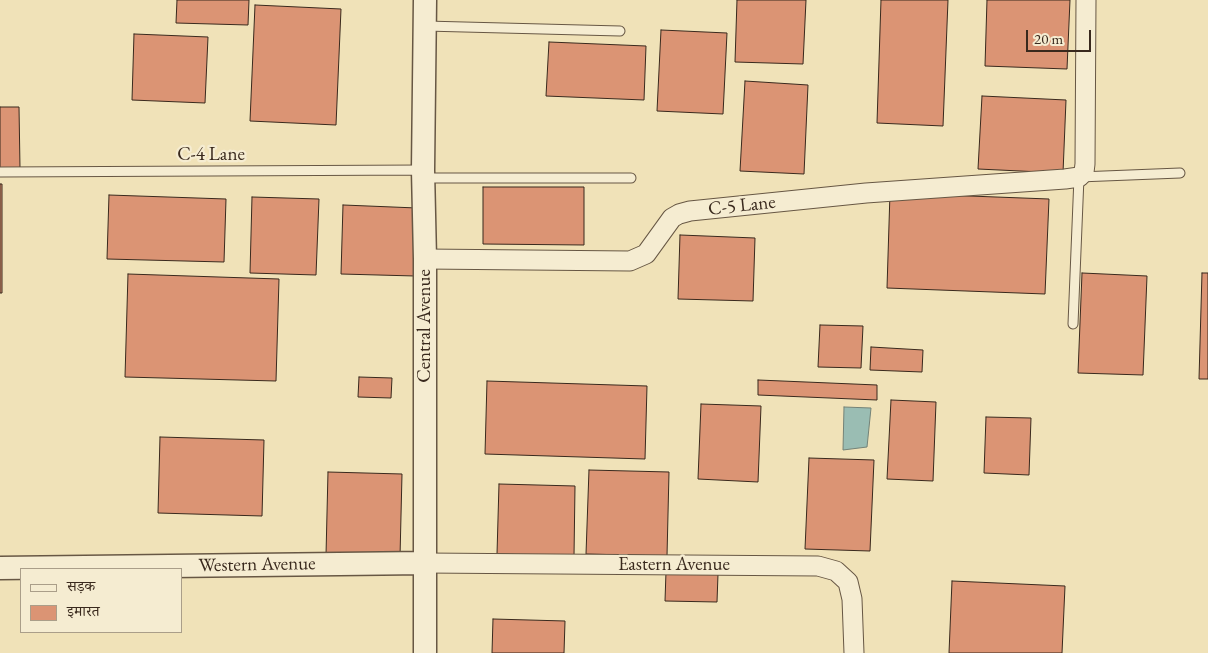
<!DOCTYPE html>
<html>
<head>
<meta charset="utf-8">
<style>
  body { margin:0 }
  #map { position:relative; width:1208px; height:653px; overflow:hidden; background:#f0e2b8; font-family:"EB Garamond","Noto Serif Devanagari",serif }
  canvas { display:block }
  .legend { position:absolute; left:20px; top:568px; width:162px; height:65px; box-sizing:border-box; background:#f5ecd1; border:1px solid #aa9e89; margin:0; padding:6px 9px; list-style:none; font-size:15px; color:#39291d }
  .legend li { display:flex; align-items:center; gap:10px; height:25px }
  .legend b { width:25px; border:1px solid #aa9e89 }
  .scale { position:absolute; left:1026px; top:30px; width:65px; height:22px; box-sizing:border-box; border:2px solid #39291d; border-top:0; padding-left:6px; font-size:15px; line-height:18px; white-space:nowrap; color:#39291d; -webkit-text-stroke:4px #f5ecd1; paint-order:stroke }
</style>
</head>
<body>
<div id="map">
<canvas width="1208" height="653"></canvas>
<ul class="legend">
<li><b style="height:6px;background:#f5ecd1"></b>सड़क</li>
<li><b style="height:14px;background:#db9474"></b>इमारत</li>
</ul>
<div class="scale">20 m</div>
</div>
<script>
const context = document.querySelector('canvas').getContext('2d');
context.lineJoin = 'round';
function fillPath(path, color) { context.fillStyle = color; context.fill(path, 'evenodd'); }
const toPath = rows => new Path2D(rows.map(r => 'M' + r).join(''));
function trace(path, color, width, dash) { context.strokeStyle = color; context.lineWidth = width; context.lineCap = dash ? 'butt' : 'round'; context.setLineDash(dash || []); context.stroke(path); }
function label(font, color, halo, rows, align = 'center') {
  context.font = font + ' "EB Garamond",serif'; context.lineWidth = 4.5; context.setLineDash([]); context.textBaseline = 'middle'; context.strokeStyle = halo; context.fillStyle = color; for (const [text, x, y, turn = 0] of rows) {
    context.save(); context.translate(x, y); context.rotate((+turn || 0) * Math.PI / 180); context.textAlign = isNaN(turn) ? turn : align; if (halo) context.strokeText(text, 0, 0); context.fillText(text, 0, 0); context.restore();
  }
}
const water = toPath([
  [844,407,871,408,867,447,843,450,844,407]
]);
const building = toPath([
  [177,0,249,0,248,25,176,23,177,0],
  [737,0,806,0,803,64,735,62,737,0],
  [881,0,948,0,943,126,877,123,881,0],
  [987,0,1070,0,1067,69,985,66,987,0],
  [255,5,341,9,336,125,250,121,255,5],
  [661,30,727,33,723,114,657,111,661,30],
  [134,34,208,37,205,103,132,100,134,34],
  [549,42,646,46,644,100,546,96,549,42],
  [745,81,808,85,804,174,740,171,745,81],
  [982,96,1066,100,1063,173,978,169,982,96],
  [0,107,19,107,20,168,0,168,0,107],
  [0,184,2,184,2,293,0,293,0,184],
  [483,187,584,187,584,245,483,244,483,187],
  [890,193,1049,199,1045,294,887,288,890,193],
  [109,195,226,199,224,262,107,259,109,195],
  [252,197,319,199,316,275,250,273,252,197],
  [343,205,417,208,415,276,341,274,343,205],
  [680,235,755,238,753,301,678,299,680,235],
  [1082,273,1147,276,1143,375,1078,373,1082,273],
  [1202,273,1208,273,1208,379,1199,379,1202,273],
  [128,274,279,279,276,381,125,377,128,274],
  [820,325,863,326,861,368,818,367,820,325],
  [871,347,923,350,922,372,870,370,871,347],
  [359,377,392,378,391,398,358,397,359,377],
  [758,380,877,385,877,400,758,395,758,380],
  [487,381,647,386,645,459,485,454,487,381],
  [891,400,936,402,933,481,887,479,891,400],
  [701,404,761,406,758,482,698,479,701,404],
  [986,417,1031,418,1029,475,984,473,986,417],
  [160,437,264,440,262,516,158,513,160,437],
  [809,458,874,460,870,551,805,549,809,458],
  [589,470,669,472,667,556,586,554,589,470],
  [328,472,402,474,400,557,326,555,328,472],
  [499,484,575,486,574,556,497,554,499,484],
  [666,572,718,574,717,602,665,601,666,572],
  [952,581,1065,586,1062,653,949,653,952,581],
  [493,619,565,621,564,653,492,653,493,619]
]);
const service = toPath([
  [425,26,620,31],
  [0,172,423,170],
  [424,178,631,178],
  [1073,324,1079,177,1180,173]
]);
const minor = toPath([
  [425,259,630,261,646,254,672,218,679,214,690,211,866,193,1065,179,1079,177,1084,172,1085,164,1086,0],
  [424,563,818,566,836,571,848,582,852,599,854,653]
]);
const tertiary = toPath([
  [0,568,424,563],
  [425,653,425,259,423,170,425,0]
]);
const streetNames = [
  ["C-4 Lane",211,155],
  ["C-5 Lane",742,206,-6],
  ["Central Avenue",425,326,-90],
  ["Western Avenue",257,565,-1],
  ["Eastern Avenue",674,565]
];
fillPath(water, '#9abdb3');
trace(water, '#738277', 1);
fillPath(building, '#db9474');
trace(building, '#39291d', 1);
trace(service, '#675744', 11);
trace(minor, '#675744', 21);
trace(tertiary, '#675744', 25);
trace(service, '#f5ecd1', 9);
trace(minor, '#f5ecd1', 19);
trace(tertiary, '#f5ecd1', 22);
label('19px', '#39291d', '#f5ecd1', streetNames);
</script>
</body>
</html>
